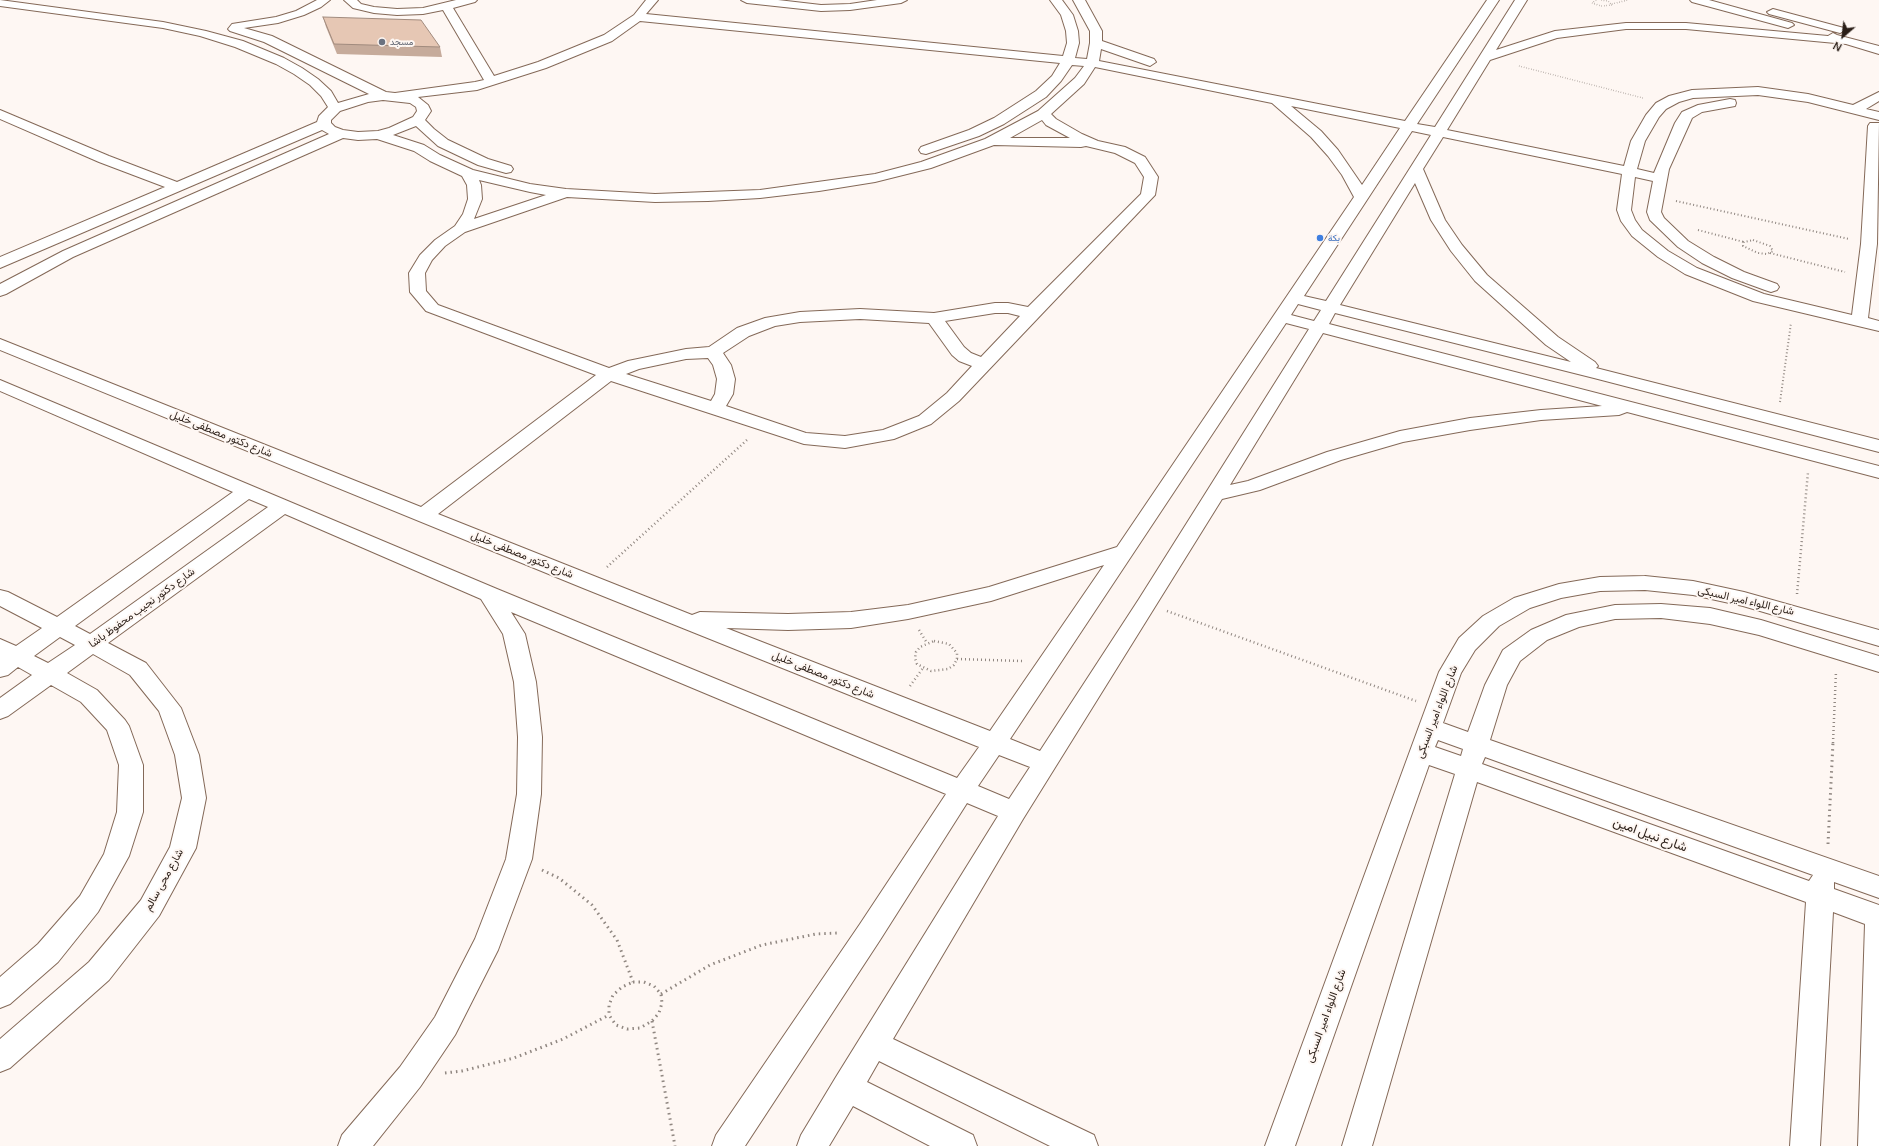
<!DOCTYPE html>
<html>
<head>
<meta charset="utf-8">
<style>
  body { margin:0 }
  #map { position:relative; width:1879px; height:1146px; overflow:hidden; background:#fef7f3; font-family:Manrope,sans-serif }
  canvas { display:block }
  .north { position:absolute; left:1823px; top:16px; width:40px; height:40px; -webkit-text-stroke:3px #fef7f3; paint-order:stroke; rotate:208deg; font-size:11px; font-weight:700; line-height:16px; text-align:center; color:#2a1e17 }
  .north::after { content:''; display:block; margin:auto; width:14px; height:18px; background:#2a1e17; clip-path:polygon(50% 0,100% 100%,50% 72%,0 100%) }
</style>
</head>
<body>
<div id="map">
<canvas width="1879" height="1146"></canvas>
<div class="north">N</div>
</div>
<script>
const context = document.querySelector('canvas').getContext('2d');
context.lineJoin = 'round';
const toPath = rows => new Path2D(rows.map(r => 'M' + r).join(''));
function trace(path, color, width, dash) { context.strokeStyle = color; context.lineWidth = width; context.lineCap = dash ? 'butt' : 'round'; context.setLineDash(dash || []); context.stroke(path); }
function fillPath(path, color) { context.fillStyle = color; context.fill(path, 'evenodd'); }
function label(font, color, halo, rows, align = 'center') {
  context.font = font + ' Manrope,Vazirmatn,sans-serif'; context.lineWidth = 4; context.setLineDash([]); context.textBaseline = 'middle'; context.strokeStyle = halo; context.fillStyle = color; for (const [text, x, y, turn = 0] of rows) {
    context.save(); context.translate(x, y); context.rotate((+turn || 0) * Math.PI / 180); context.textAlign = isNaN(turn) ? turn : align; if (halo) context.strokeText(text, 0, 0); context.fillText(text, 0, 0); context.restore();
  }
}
const pathFar3 = toPath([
  [1596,0,1592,3,1601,6,1612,5,1608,1,1601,0],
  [1612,4,1628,0],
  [1519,66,1643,98]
]);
const pathFar2 = toPath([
  [1676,201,1849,239],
  [1698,230,1744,242],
  [1753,240,1770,246,1773,251,1767,254,1758,253,1743,246,1744,242,1753,240],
  [1770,253,1845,272],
  [1780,402,1791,323]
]);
const pathFar1 = toPath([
  [607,567,748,439],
  [1797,594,1808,472],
  [1167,611,1416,701],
  [919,630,927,643],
  [934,641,949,644,957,653,957,659,954,665,948,669,931,671,917,664,915,658,916,652,920,647,934,641],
  [957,659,1022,661],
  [910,686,923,668],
  [1833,743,1836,671]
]);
const path = toPath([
  [1828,844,1833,742],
  [542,870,559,878,592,905,617,940,633,982],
  [633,982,644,982,654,986,661,994,662,1003,659,1013,652,1021,640,1028,627,1029,616,1025,609,1015,609,1005,613,995,622,987,633,982],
  [661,994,710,965,762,945,816,934,838,933],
  [652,1021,675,1146],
  [445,1073,462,1071,514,1058,563,1039,609,1015]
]);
const street = toPath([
  [0,0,163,22,206,31,243,41,284,58,302,68,318,79,331,91,338,103,369,94,264,42,230,31,228,29,232,24,276,17,296,11,317,0,330,0,321,7,304,15,278,23,244,28,272,36,386,92,395,93,475,82,484,80,443,10,423,14,397,15,374,13,353,8,344,0,357,0,361,4,374,7,397,9,423,8,456,0,477,0,475,2,453,8,494,76,538,62,604,35,634,15,646,0,658,0,646,14,1063,56,1067,43,1066,31,1061,15,1050,0,1062,0,1073,15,1078,31,1079,43,1075,58,1087,59,1090,43,1090,31,1073,0,1085,0,1102,31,1102,41,1154,59,1156,62,1150,66,1101,49,1099,61,1405,121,1487,0,1499,0,1417,124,1435,127,1515,0,1527,0,1496,50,1555,31,1626,23,1686,23,1828,36,1833,33,1837,35,1879,46,1879,54,1846,44,1686,29,1626,29,1557,38,1490,60,1447,130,1624,166,1631,141,1646,115,1656,103,1669,96,1692,90,1758,87,1808,94,1853,105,1879,92,1879,101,1866,109,1879,112,1879,120,1808,102,1758,95,1693,98,1679,102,1666,109,1659,117,1645,141,1637,169,1654,173,1675,123,1682,112,1698,105,1730,99,1735,100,1736,103,1735,106,1702,112,1692,118,1669,169,1661,212,1664,218,1688,241,1714,257,1744,272,1777,284,1779,287,1777,290,1771,292,1765,290,1732,278,1702,263,1678,247,1650,220,1647,212,1653,181,1635,177,1631,210,1635,220,1642,230,1668,251,1697,268,1764,294,1852,315,1861,244,1868,126,1870,123,1879,123,1877,244,1868,318,1879,321,1879,331,1753,301,1685,274,1658,257,1632,236,1621,221,1617,210,1622,174,1443,137,1423,169,1445,220,1462,245,1487,275,1558,337,1595,362,1598,366,1596,368,1879,440,1879,452,1594,378,1335,313,1329,324,1879,466,1879,478,1627,412,1619,415,1541,420,1470,430,1403,442,1341,460,1260,490,1222,499,1023,819,893,1039,1094,1135,1098,1146,1050,1146,879,1061,867,1082,973,1135,977,1146,930,1146,853,1106,829,1146,797,1146,801,1135,836,1077,998,816,967,803,880,940,745,1146,712,1146,716,1135,860,924,946,794,511,612,525,634,536,682,542,737,541,794,532,859,498,950,455,1035,420,1087,373,1146,338,1146,342,1135,400,1067,435,1017,475,939,506,859,517,794,518,737,514,682,503,634,481,599,285,514,108,643,146,663,181,708,199,755,206,798,196,848,159,916,109,980,10,1068,0,1072,0,1039,89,962,141,900,170,847,182,798,175,755,159,711,130,675,93,654,67,673,97,690,125,720,129,726,143,765,143,812,129,856,98,912,58,962,10,1004,0,1008,0,977,38,944,80,896,104,854,117,812,119,765,107,730,81,702,51,685,8,716,0,719,0,698,32,675,18,667,8,675,0,677,0,639,16,646,42,628,0,606,0,590,8,592,57,617,233,492,0,391,0,380,497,589,957,778,979,747,583,588,0,350,0,339,421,507,596,375,426,311,410,292,409,273,420,255,435,240,455,226,463,214,468,199,467,185,462,176,430,161,414,151,377,139,358,140,343,138,73,257,6,294,0,296,0,284,63,251,329,134,322,130,0,268,0,257,165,187,99,162,0,119,0,110,109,156,177,182,317,122,319,116,328,107,321,96,310,85,294,74,276,64,235,47,200,36,163,28,0,6,0,0],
  [640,21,1060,63,1052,76,1036,91,994,118,969,130,921,147,919,150,921,153,926,154,979,136,1004,124,1046,97,1061,81,1072,65,1084,66,1075,78,1038,111,985,139,921,162,875,174,760,190,655,194,566,189,530,184,473,170,440,155,424,145,393,135,416,126,438,146,478,165,506,173,511,172,513,169,511,166,488,159,448,140,434,129,425,120,431,111,428,105,418,97,477,90,546,68,612,41,640,21],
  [1095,67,1272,103,1311,137,1328,156,1342,175,1354,197,1117,547,989,587,908,605,851,612,788,614,700,612,692,615,438,514,611,381,804,444,845,448,894,439,931,424,959,401,1155,195,1158,177,1145,157,1125,147,1098,141,1082,134,1056,119,1051,114,1084,84,1095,67],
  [383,100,410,103,416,107,417,111,413,117,389,128,378,131,358,132,343,130,335,127,331,123,331,120,340,111,368,102,383,100],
  [1291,106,1400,128,1362,185,1338,150,1321,131,1291,106],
  [1042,120,1046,125,1070,138,1010,138,1042,120],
  [1412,131,1431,135,1326,301,1304,296,1412,131],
  [994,145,1081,147,1086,146,1115,153,1135,163,1144,177,1141,194,1028,307,1008,303,995,303,934,313,860,309,800,312,765,318,737,328,709,347,686,349,628,361,609,368,438,305,426,291,425,273,432,260,445,246,465,232,567,197,655,202,708,201,760,198,819,191,875,182,931,168,994,145],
  [479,180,530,192,546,195,474,219,482,199,481,185,479,180],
  [1415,183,1431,220,1451,251,1475,281,1546,345,1571,362,1340,305,1415,183],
  [1298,304,1321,310,1314,321,1291,315,1298,304],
  [995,313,1008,313,1020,316,981,357,971,353,964,347,945,321,995,313],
  [860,319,929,323,952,355,959,361,972,366,947,393,919,416,883,430,845,436,806,433,726,406,733,394,735,379,731,365,723,353,749,336,775,326,800,322,860,319],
  [1286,323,1309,329,1139,599,1040,751,1010,739,1286,323],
  [1323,333,1602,406,1541,410,1470,418,1400,431,1327,452,1248,481,1230,485,1323,333],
  [708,358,713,365,717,379,715,394,711,401,626,374,639,369,686,359,708,358],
  [249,499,268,507,90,634,75,626,249,499],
  [1104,565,990,731,726,628,788,630,851,628,908,619,991,601,1104,565],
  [60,637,75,645,48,663,34,656,60,637],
  [999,755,1030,767,1009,799,978,786,999,755],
  [741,0,778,0,821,5,850,4,877,0,907,0,901,3,850,10,821,11,747,3,741,0],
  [1690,0,1709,0,1792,23,1794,25,1788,28,1692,2,1690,0],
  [1773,9,1844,28,1846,30,1840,33,1769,14,1767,12,1773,9],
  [1645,576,1693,581,1744,592,1879,630,1879,646,1743,606,1693,595,1645,590,1600,591,1561,598,1530,608,1499,626,1475,650,1461,673,1443,723,1468,732,1485,685,1503,650,1531,630,1566,615,1615,605,1661,604,1710,608,1761,620,1879,656,1879,672,1759,635,1710,624,1661,618,1615,619,1579,627,1547,640,1520,661,1507,685,1490,740,1879,876,1879,898,1834,882,1834,889,1879,905,1879,1146,1858,1146,1865,924,1833,912,1820,1146,1790,1146,1806,902,1477,782,1372,1146,1342,1146,1455,774,1429,765,1295,1146,1265,1146,1439,672,1459,638,1483,616,1514,598,1559,584,1600,577,1645,576],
  [1438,740,1463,749,1461,756,1435,747,1438,740],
  [1485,757,1813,875,1809,881,1482,764,1485,757]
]);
const wall = toPath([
  [323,17,440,47,442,57,337,54,326,27]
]);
const building = toPath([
  [323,17,421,20,440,47,334,44,323,17]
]);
const markers = [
  [382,42,4,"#6b7280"],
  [1320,238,4,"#3f7fe0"]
];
const farWorshipnames = [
  ["مسجد",390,42]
];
const farShopnames = [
  ["بكة",1328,238]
];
const streetNames = [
  ["شارع دكتور مصطفى خليل",221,434,22],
  ["شارع دكتور مصطفى خليل",522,555,22],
  ["شارع اللواء امير السبكى",1746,601,13],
  ["شارع دكتور نجيب محفوظ باشا",142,608,-36],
  ["شارع دكتور مصطفى خليل",823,675,22],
  ["شارع اللواء امير السبكى",1437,712,-69],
  ["شارع محى سالم",164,880,-61],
  ["شارع اللواء امير السبكى",1326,1016,-70]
];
const nearStreetnames = [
  ["شارع نبيل امين",1650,835,20]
];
trace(street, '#846958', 2);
trace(pathFar3, '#908781', 1.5, [0.5, 2]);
trace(pathFar2, '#908781', 2, [1, 2.5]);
trace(pathFar1, '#908781', 2.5, [1, 3]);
trace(path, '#908781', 3, [1.5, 4]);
fillPath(street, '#fff');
fillPath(wall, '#c6ab9b');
fillPath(building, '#e6c7b4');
trace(building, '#a18b7e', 1);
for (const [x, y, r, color] of markers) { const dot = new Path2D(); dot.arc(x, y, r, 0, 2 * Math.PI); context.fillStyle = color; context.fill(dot); trace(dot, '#fef7f3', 1.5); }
label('9px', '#5b616d', '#fef7f3', farWorshipnames, 'left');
label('9px', '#366cbe', '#fef7f3', farShopnames, 'left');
label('11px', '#2a1e17', '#fef7f3', streetNames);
label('13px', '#2a1e17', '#fef7f3', nearStreetnames);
</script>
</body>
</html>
